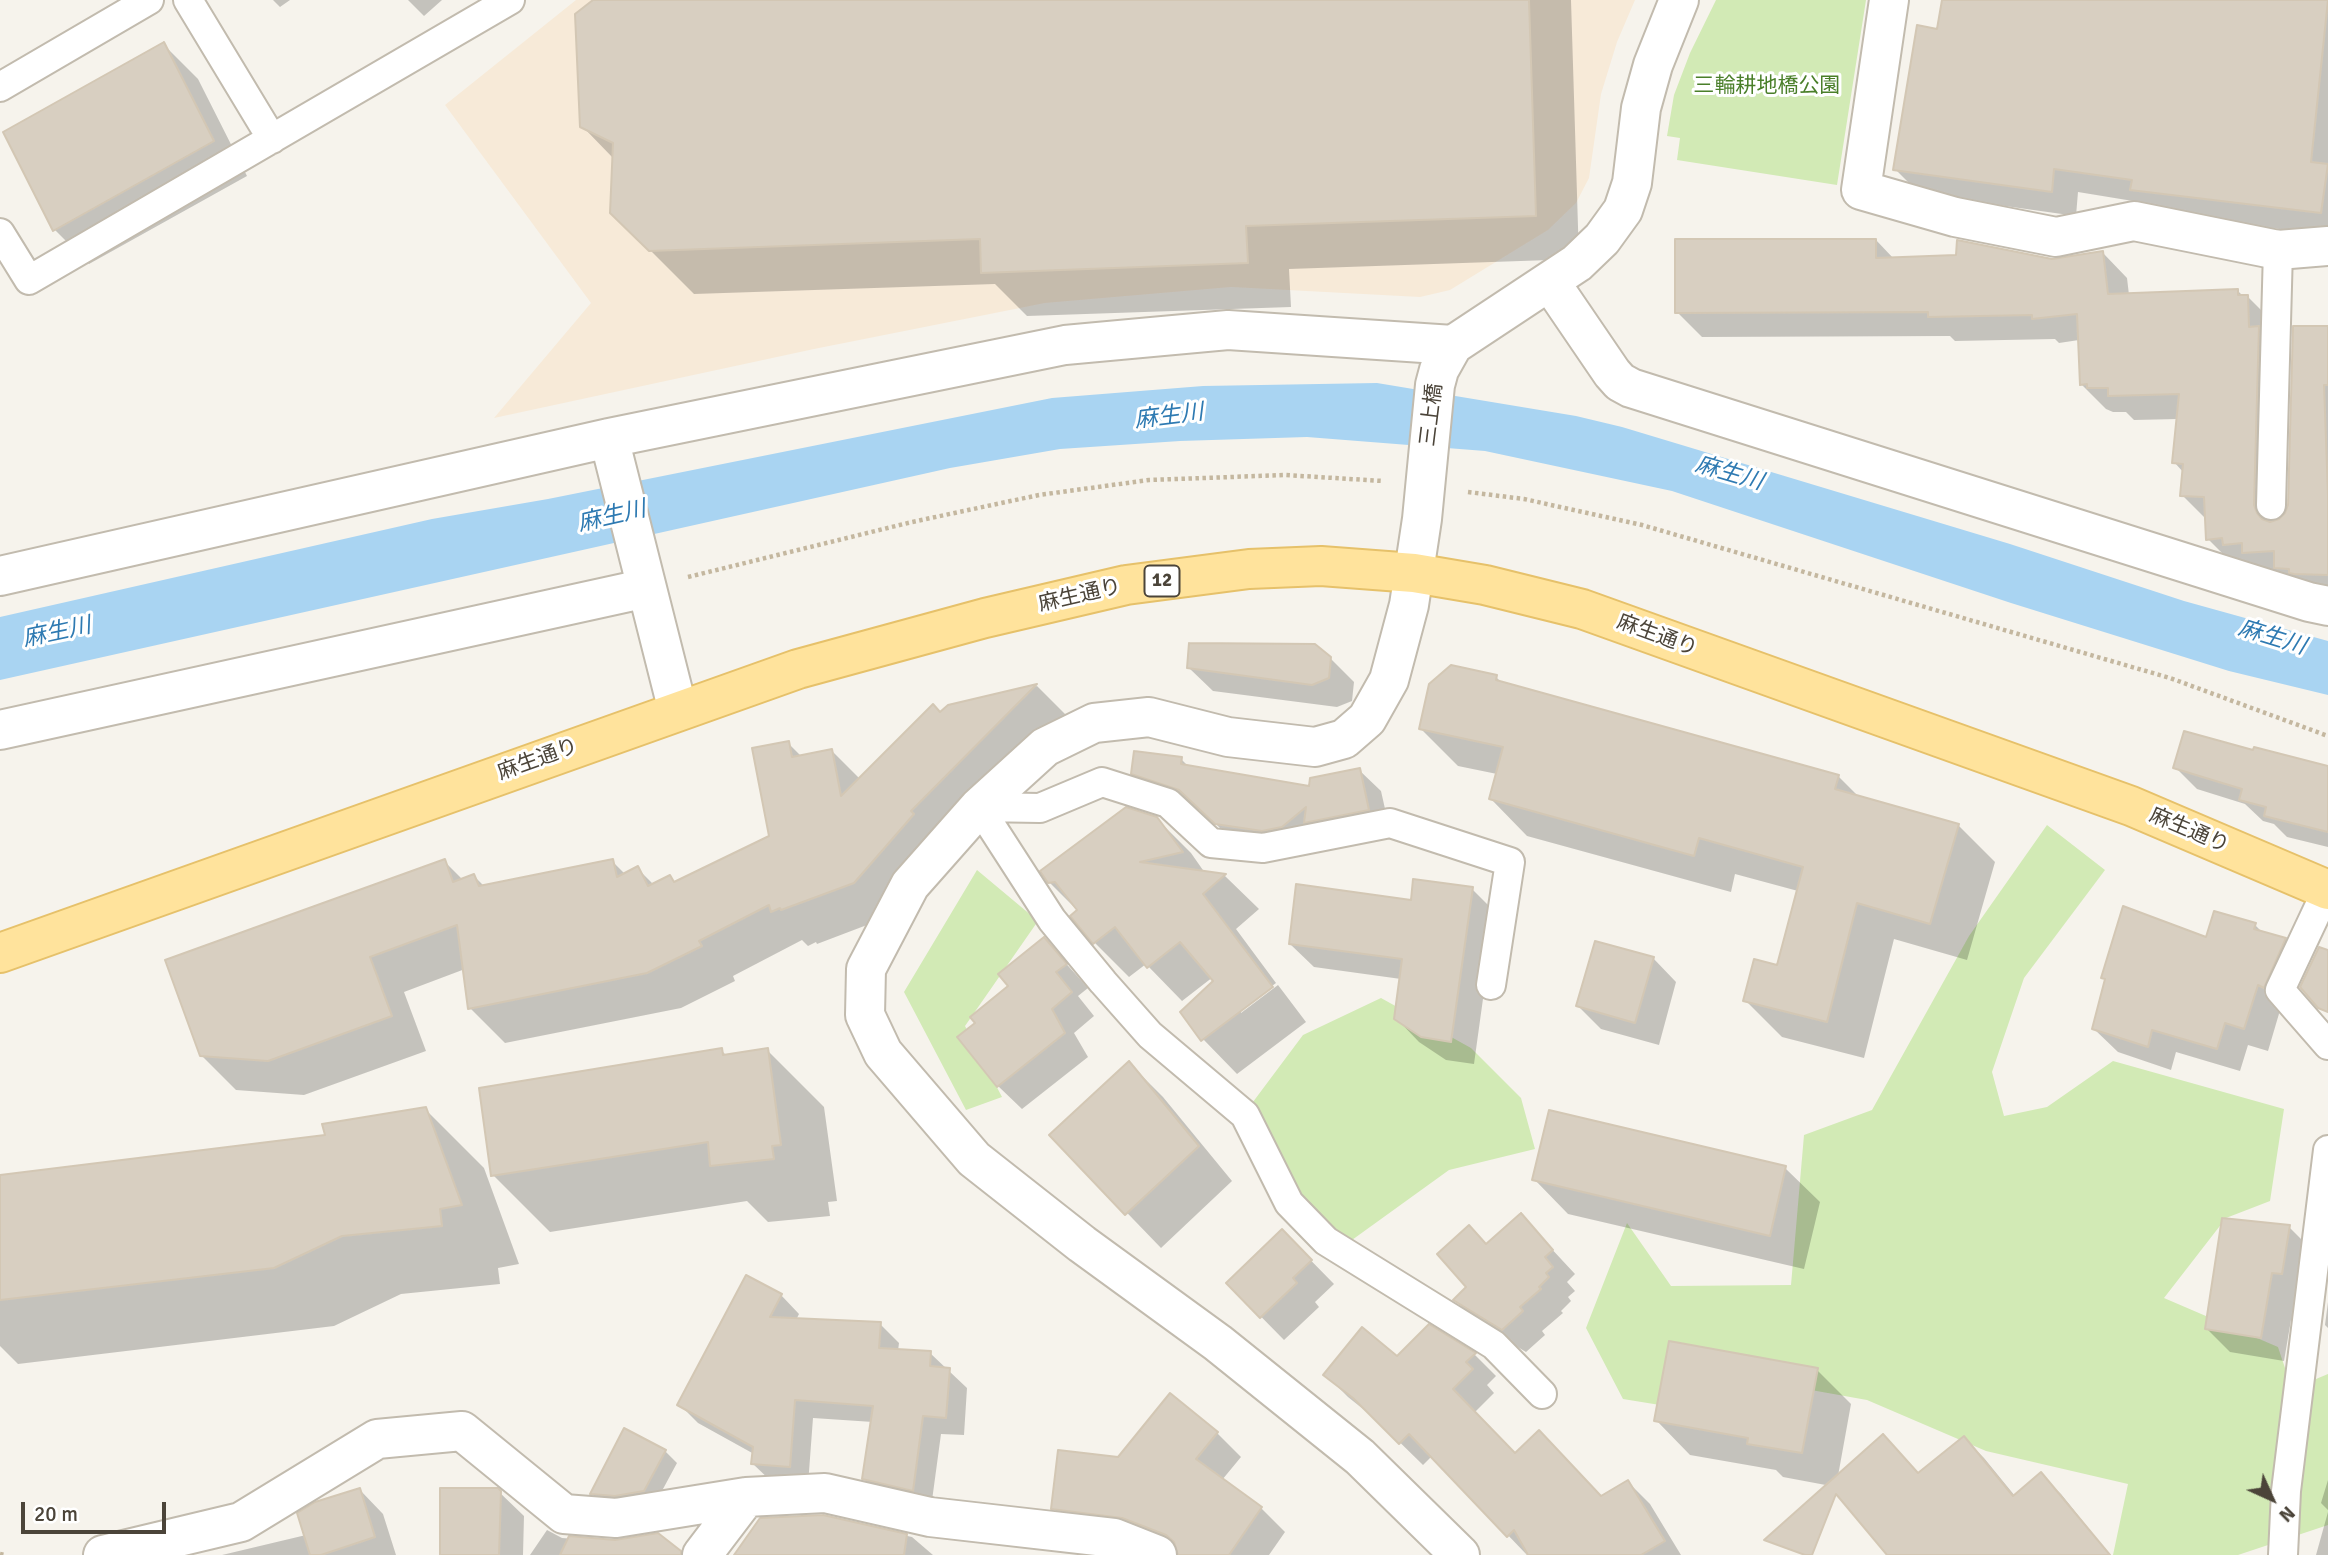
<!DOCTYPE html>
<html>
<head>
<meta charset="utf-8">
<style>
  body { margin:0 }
  #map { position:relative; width:2328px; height:1555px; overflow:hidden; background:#f6f3ec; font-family:Signika,sans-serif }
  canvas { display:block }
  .north { position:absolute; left:2237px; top:1464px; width:70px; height:70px; -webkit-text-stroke:5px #fff; paint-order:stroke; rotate:135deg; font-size:19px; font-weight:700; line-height:28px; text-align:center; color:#4b4439 }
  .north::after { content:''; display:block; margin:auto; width:24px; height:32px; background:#4b4439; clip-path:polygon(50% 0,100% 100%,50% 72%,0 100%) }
  .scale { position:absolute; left:21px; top:1502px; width:145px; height:32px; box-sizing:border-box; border:4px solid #4b4439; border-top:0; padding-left:9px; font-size:21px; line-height:24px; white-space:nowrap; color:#4b4439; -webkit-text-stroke:5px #fff; paint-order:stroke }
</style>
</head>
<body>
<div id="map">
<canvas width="2328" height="1555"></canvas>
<div class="north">N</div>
<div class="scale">20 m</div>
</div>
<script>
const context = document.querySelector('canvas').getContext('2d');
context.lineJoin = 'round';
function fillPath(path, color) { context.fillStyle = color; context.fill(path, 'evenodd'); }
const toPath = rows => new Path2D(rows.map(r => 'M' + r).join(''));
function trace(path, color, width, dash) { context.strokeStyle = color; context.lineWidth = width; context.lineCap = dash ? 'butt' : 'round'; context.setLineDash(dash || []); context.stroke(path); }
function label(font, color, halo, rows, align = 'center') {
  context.font = font + ' Signika,"Noto Sans JP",sans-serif'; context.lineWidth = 6; context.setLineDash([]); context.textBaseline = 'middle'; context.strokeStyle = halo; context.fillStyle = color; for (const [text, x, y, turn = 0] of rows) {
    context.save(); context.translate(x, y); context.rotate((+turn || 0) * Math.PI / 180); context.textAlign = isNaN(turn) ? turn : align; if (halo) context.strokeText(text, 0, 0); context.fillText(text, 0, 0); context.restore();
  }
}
const commercial = toPath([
  [576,0,1635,0,1617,42,1601,94,1589,178,1576,203,1548,230,1450,290,1420,297,1231,287,1045,303,814,349,494,418,591,303,445,105]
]);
const green = toPath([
  [1716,0,1866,0,1837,185,1677,160,1680,138,1667,136,1674,95,1690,53],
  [2047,825,2105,870,2024,978,1992,1072,2004,1116,2047,1107,2113,1061,2284,1109,2270,1201,2226,1218,2164,1298,2278,1347,2292,1389,2328,1374,2328,1525,2238,1555,2113,1555,2128,1484,1986,1451,1867,1400,1794,1387,1703,1412,1623,1399,1586,1328,1627,1223,1671,1286,1791,1285,1804,1135,1872,1110,1969,936],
  [977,870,1038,921,965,1026,1002,1097,966,1110,904,992],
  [1381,998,1471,1048,1521,1098,1535,1149,1449,1170,1327,1258,1235,1126,1303,1035]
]);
const water = toPath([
  [1377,383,1576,416,1622,427,2010,544,2184,601,2328,641,2328,695,2229,671,2011,603,1672,491,1485,451,1307,437,1180,441,1060,449,950,468,0,680,0,617,432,519,548,499,1052,398,1203,386]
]);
const shadow = toPath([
  [273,0,290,0,280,7],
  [408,0,442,0,424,16],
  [596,0,1571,0,1579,259,1289,269,1291,307,1027,316,995,284,694,294,612,212,614,159,582,126],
  [1944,0,2328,0,2328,235,2157,214,2145,203,2078,192,2076,216,1920,194,1895,169,1939,31],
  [164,45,198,79,247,176,89,264,55,230],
  [1876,240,1894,259,2052,260,2103,253,2127,278,2129,295,2238,291,2243,296,2247,296,2272,321,2283,353,2279,522,2286,515,2328,328,2328,599,2233,564,2208,539,2207,520,2182,495,2184,473,2174,462,2178,419,2134,420,2126,412,2113,412,2106,409,2081,384,2079,340,2059,343,2055,339,1955,341,1950,336,1702,337,1677,312],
  [1330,658,1354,682,1352,701,1337,707,1213,691,1189,668],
  [1496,677,1502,683,1838,776,1859,797,1958,825,1995,862,1967,960,1894,939,1864,1058,1782,1037,1745,1000,1778,967,1798,891,1735,874,1731,892,1527,836,1491,799,1497,774,1458,766,1421,729],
  [1037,686,1071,720,888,917,817,944,816,942,808,946,802,940,733,976,735,981,681,1008,505,1043,470,1008,465,969,404,992,426,1051,304,1095,236,1090,201,1055,444,861,463,880,474,876,485,887,612,861,626,875,638,869,654,885,670,877,676,883,771,837,788,743,802,757,832,751,860,779,948,706],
  [2254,753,2328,768,2328,847,2287,837,2274,824,2263,821,2245,804,2197,789,2175,767],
  [1181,759,1189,767,1310,788,1359,770,1381,791,1390,831,1238,845,1202,811,1155,795,1133,773],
  [1156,818,1191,853,1205,873,1225,876,1259,909,1236,929,1276,983,1241,1009,1241,1013,1278,985,1306,1022,1237,1074,1203,1039,1216,981,1213,977,1182,1001,1146,964,1129,977,1094,942,1078,911,1049,882],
  [1472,889,1495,912,1474,1064,1446,1060,1419,1042,1396,1018,1401,979,1314,967,1290,944,1412,902],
  [2255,925,2263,933,2285,939,2308,963,2288,1010,2281,1007,2268,1051,2248,1045,2240,1071,2176,1052,2171,1070,2118,1052,2094,1029,2106,981,2103,977,2208,939],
  [1044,939,1088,988,1078,996,1094,1016,1074,1033,1088,1057,1022,1109,998,1086,978,1023,1011,986],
  [1653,958,1676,982,1659,1045,1601,1029,1578,1006],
  [721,1050,727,1056,767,1050,824,1107,837,1201,828,1202,830,1216,768,1222,747,1201,550,1232,493,1175],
  [1129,1063,1163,1097,1232,1181,1161,1248,1052,1135],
  [425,1109,484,1168,519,1264,498,1268,500,1284,401,1294,334,1326,18,1364,0,1346,0,1177,327,1137],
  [1785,1168,1820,1202,1804,1269,1568,1214,1534,1179],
  [1521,1216,1575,1274,1567,1282,1575,1291,1568,1297,1571,1301,1561,1311,1563,1313,1542,1331,1545,1335,1526,1352,1478,1323,1455,1300,1468,1287,1487,1245],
  [2289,1227,2312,1250,2300,1324,2291,1320,2284,1361,2230,1352,2207,1329],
  [1282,1231,1334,1284,1315,1302,1319,1307,1284,1340,1228,1283],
  [781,1295,799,1314,796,1320,880,1324,899,1343,898,1351,930,1353,967,1388,964,1435,941,1434,931,1508,883,1497,864,1478,873,1422,813,1418,808,1485,772,1482,753,1464,754,1454,698,1423,680,1405],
  [2328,1302,2328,1328,2325,1325],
  [1429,1326,1475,1355,1496,1376,1487,1385,1494,1393,1474,1413,1515,1455,1602,1498,1628,1482,1650,1504,1681,1555,1527,1555,1432,1456,1423,1465,1378,1421,1348,1397,1326,1375,1398,1358],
  [1817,1370,1851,1404,1838,1476,1919,1475,1964,1438,1984,1458,2015,1496,2041,1475,2061,1494,2110,1555,1890,1555,1831,1486,1783,1477,1776,1470,1690,1455,1656,1420],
  [1217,1433,1241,1457,1222,1480,1261,1508,1285,1532,1269,1555,1180,1555,1142,1539,1077,1532,1053,1508,1118,1458],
  [665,1451,677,1463,656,1502,604,1505,592,1494],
  [2328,1480,2328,1510,2321,1503],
  [360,1490,383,1514,396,1555,222,1555,306,1535],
  [497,1490,524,1516,523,1555,442,1555],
  [2328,1512,2328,1555,2316,1555],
  [823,1517,912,1537,933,1555,737,1555],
  [547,1530,562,1538,614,1542,680,1552,682,1555,530,1555]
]);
const building = toPath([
  [593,0,1529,0,1536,216,1246,226,1248,263,981,273,980,239,649,251,610,213,613,143,580,127,575,14,593,0],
  [1942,0,2328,0,2311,162,2328,164,2321,213,2130,190,2132,180,2054,169,2052,192,1893,170,1917,25,1937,29,1942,0],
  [164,42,214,141,53,231,3,132,164,42],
  [1675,239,1876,239,1876,258,1956,255,1957,240,2052,259,2103,251,2108,294,2238,289,2238,295,2248,295,2249,327,2259,326,2254,505,2257,513,2262,519,2270,522,2279,519,2285,513,2288,505,2293,326,2328,326,2328,385,2324,385,2328,495,2328,575,2294,574,2289,573,2289,569,2274,568,2274,551,2242,553,2242,543,2223,545,2222,538,2206,540,2204,497,2180,496,2183,464,2172,463,2179,394,2108,396,2108,388,2087,388,2087,384,2080,385,2077,314,2032,319,2032,315,1928,317,1928,312,1675,313,1675,239],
  [1189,643,1315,644,1331,657,1329,678,1312,685,1187,668,1189,643],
  [1451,665,1497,675,1496,680,1839,775,1835,789,1959,824,1930,924,1857,903,1827,1022,1743,1001,1754,959,1777,965,1803,867,1699,838,1694,856,1489,799,1503,747,1419,729,1429,684,1451,665],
  [1037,684,911,811,914,814,854,883,781,910,780,908,771,912,769,905,699,941,702,946,647,973,468,1009,457,925,370,957,392,1016,268,1061,200,1056,165,960,445,859,453,882,474,874,479,886,613,859,617,877,638,866,648,886,670,875,674,882,769,836,752,748,789,741,792,757,832,749,841,796,933,704,940,712,948,705,1037,684],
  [2184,731,2253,750,2254,747,2328,766,2328,832,2264,816,2266,807,2239,800,2242,789,2173,768,2184,731],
  [1134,751,1182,757,1181,764,1309,786,1310,778,1360,768,1369,810,1304,823,1306,807,1282,827,1262,831,1215,824,1179,790,1131,774,1134,751],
  [1126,807,1157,817,1183,852,1140,862,1226,874,1203,894,1273,987,1201,1041,1180,1012,1213,981,1180,942,1147,968,1115,927,1093,944,1070,916,1077,910,1055,882,1048,883,1040,871,1126,807],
  [1413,879,1473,887,1451,1042,1421,1037,1394,1019,1402,959,1289,944,1296,884,1411,900,1413,879],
  [2123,906,2206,937,2214,911,2256,923,2254,929,2286,938,2264,988,2258,985,2244,1029,2225,1023,2217,1049,2152,1030,2148,1047,2092,1029,2105,979,2101,978,2123,906],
  [1044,937,1067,964,1056,972,1072,992,1052,1009,1065,1033,997,1087,957,1037,975,1023,970,1017,1008,986,998,974,1044,937],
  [1595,941,1654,957,1635,1023,1576,1006,1595,941],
  [2319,947,2328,950,2328,1012,2318,1008,2300,987,2319,947],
  [722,1048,723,1055,768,1048,781,1145,772,1146,774,1159,710,1166,708,1142,491,1176,479,1088,722,1048],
  [1129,1061,1199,1146,1125,1215,1049,1135,1129,1061],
  [426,1107,462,1205,440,1209,442,1226,342,1236,274,1268,0,1300,0,1175,325,1135,322,1124,426,1107],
  [1549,1110,1786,1166,1770,1236,1532,1180,1549,1110],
  [1521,1213,1553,1250,1545,1257,1553,1267,1546,1273,1549,1277,1539,1287,1541,1289,1520,1307,1523,1311,1502,1330,1453,1300,1466,1287,1437,1254,1469,1225,1486,1244,1521,1213],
  [2222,1218,2290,1225,2282,1274,2272,1273,2261,1338,2205,1329,2222,1218],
  [1282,1229,1312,1260,1293,1278,1297,1283,1260,1318,1226,1283,1282,1229],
  [746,1275,782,1294,770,1317,881,1322,879,1348,931,1351,930,1366,950,1368,946,1418,923,1416,913,1491,862,1479,873,1406,795,1400,790,1467,751,1464,753,1447,677,1405,746,1275],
  [1429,1324,1476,1353,1466,1362,1473,1369,1453,1389,1515,1453,1539,1430,1601,1496,1628,1480,1665,1541,1641,1555,1528,1555,1514,1530,1507,1537,1409,1434,1399,1444,1353,1398,1323,1375,1362,1327,1397,1356,1429,1324],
  [1669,1341,1818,1368,1802,1453,1747,1444,1748,1438,1654,1421,1669,1341],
  [1170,1393,1218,1432,1196,1459,1262,1507,1229,1555,1178,1555,1174,1542,1166,1535,1122,1518,1051,1509,1058,1450,1118,1457,1170,1393],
  [624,1428,666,1450,644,1491,615,1496,590,1494,624,1428],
  [1883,1434,1918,1473,1964,1436,2013,1496,2041,1472,2110,1555,1887,1555,1836,1494,1812,1555,1805,1555,1764,1540,1883,1434],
  [360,1488,375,1537,321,1555,310,1555,297,1513,315,1502,360,1488],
  [440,1488,498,1488,501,1491,499,1555,440,1555,440,1488],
  [823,1515,907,1534,904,1555,734,1555,760,1518,823,1515],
  [658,1533,681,1551,681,1555,560,1555,569,1536,615,1540,658,1533]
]);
const path = toPath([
  [1468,492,1524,499,1642,525,2170,678,2328,736],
  [688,577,912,522,1039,495,1149,480,1285,475,1383,481],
  [0,1554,5,1555]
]);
const service = toPath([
  [188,0,272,139],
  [0,87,149,0],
  [0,233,29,280,510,0],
  [2271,505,2278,250],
  [979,807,1052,920,1103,982,1150,1035,1245,1115,1289,1203,1326,1241,1494,1345,1542,1394],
  [979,807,1040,808,1102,782,1168,803,1211,843,1263,848,1390,823,1510,862,1491,985],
  [2327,890,2280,990,2328,1045],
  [2283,1555,2286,1491,2328,1150]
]);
const minor = toPath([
  [1889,0,1861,190,1955,217,2056,237,2134,221,2278,250,2328,246],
  [1550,282,1612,373,1620,382,1631,388,2309,602,2328,606],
  [609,438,678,711],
  [0,576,609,438,1065,345,1228,330,1453,345],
  [0,730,647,588],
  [103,1555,241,1522,377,1439,462,1431,564,1514,616,1518,746,1497],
  [702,1555,746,1497,825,1493,930,1517,1114,1538,1157,1555]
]);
const tertiary = toPath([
  [1460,1555,1360,1457,1218,1343,1082,1244,974,1159,883,1053,865,1015,866,969,910,885,979,807,1045,747,1094,723,1149,717,1228,737,1315,747,1344,739,1367,719,1389,680,1409,605,1422,519,1435,385,1439,370,1453,345,1577,263,1602,239,1623,210,1632,183,1641,108,1653,65,1679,0]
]);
const primary = toPath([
  [0,953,798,669,985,618,1126,585,1249,569,1321,566,1414,573,1485,585,1582,609,2131,806,2328,890]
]);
const shields = [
  [1162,581,35]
];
const shieldNames = [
  ["12",1162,581]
];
const parkNames = [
  ["三輪耕地橋公園",1767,86]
];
const streetNames = [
  ["三上橋",1432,415,-83],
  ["麻生通り",1080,596,-13],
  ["麻生通り",1657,636,20],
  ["麻生通り",538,760,-20],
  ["麻生通り",2189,831,23]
];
const waterNames = [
  ["麻生川",1169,417,-7],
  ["麻生川",1729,474,16],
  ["麻生川",612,517,-13],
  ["麻生川",57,633,-12],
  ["麻生川",2272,638,17]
];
fillPath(commercial, '#f7ead8');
fillPath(green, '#d2eab5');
fillPath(water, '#a9d4f2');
fillPath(shadow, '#0003');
fillPath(building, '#d8cfc1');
trace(building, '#d3c7b4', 2);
trace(service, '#c2bbae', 32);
trace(minor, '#c2bbae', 42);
trace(tertiary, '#c2bbae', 42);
trace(primary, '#e6c16a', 42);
trace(path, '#c4b79f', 4.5, [3.5, 3.5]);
trace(service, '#fff', 28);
trace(minor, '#fff', 38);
trace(tertiary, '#fff', 38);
trace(primary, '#ffe39c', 38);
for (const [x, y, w] of shields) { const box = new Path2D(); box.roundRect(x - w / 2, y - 15.5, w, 31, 5); context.fillStyle = '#fff'; context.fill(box); trace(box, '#4b4439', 2); }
label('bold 19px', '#4b4439', null, shieldNames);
label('21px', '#4a7f2a', '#fff', parkNames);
label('21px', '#4b4439', '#fff', streetNames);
label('italic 23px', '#2e7ab2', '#fff', waterNames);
</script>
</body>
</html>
